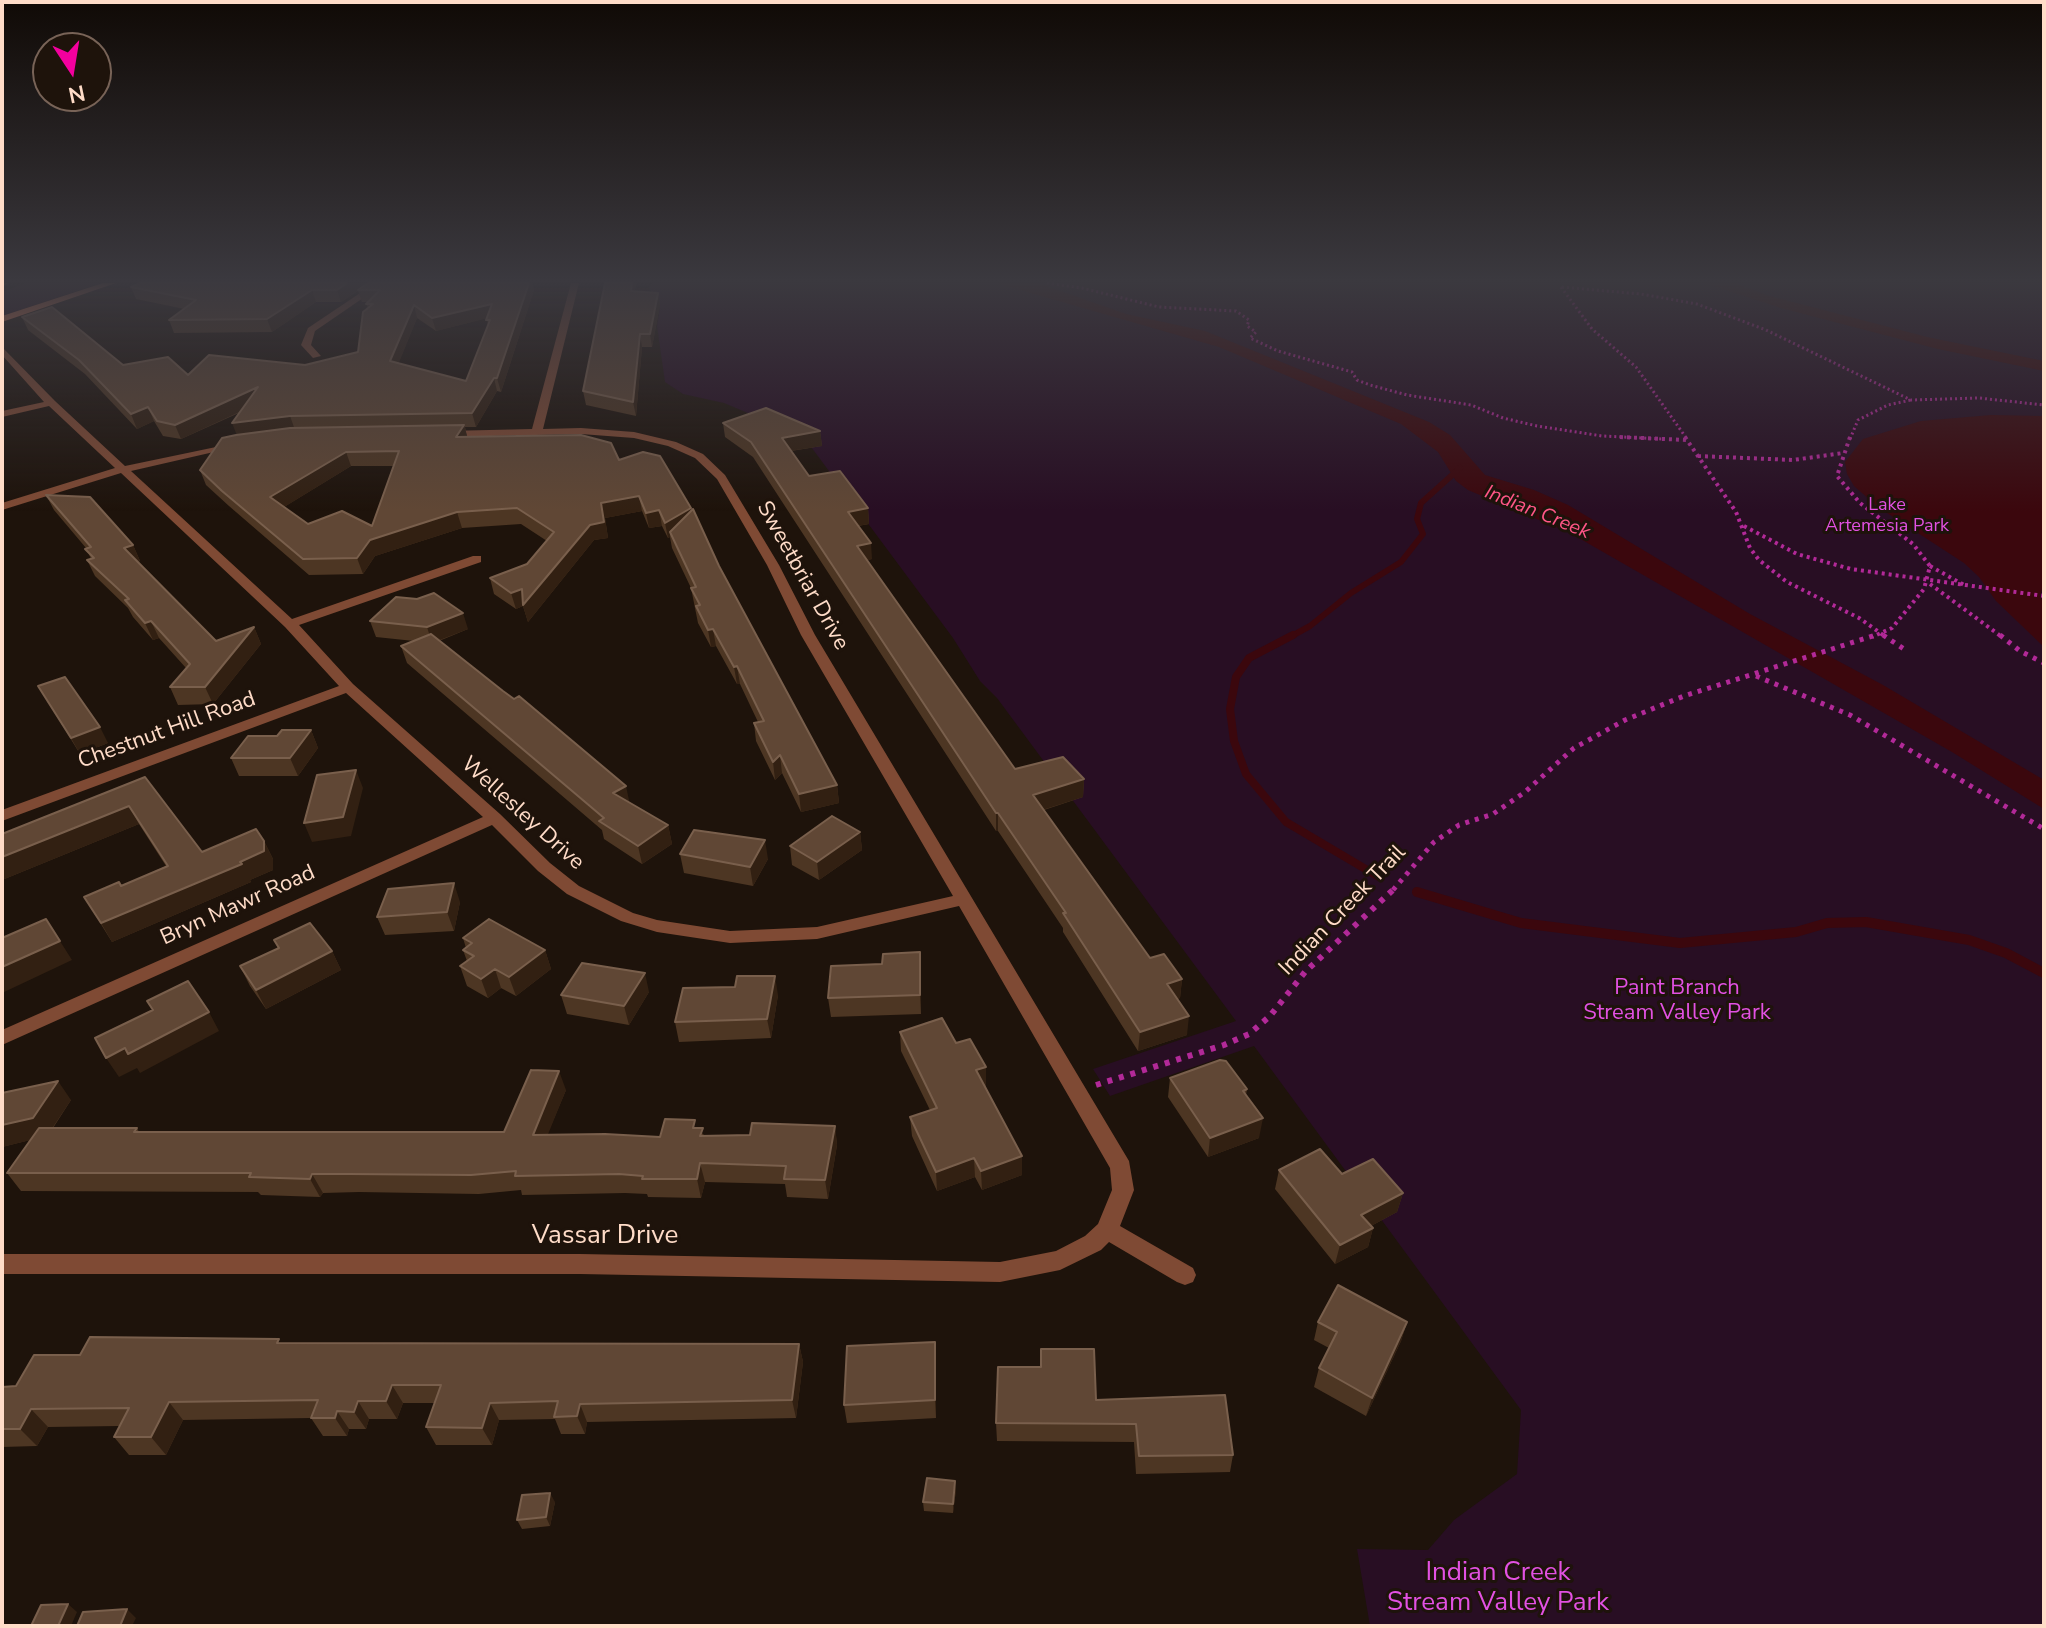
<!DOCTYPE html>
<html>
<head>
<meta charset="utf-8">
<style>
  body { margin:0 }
  #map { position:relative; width:2046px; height:1628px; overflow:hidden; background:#1e130b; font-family:"Nunito Sans",sans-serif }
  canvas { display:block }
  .frame { position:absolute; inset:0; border:4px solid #ffdcc8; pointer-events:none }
  .north { position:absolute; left:32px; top:32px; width:80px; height:80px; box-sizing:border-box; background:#1e130b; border:2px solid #786357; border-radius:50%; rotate:168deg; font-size:22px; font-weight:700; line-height:32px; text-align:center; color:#ffdcc8 }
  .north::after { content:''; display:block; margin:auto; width:28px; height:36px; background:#f3009e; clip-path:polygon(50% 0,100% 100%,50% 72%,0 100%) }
</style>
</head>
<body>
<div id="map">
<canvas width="2046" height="1628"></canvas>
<div class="frame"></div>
<div class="north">N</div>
</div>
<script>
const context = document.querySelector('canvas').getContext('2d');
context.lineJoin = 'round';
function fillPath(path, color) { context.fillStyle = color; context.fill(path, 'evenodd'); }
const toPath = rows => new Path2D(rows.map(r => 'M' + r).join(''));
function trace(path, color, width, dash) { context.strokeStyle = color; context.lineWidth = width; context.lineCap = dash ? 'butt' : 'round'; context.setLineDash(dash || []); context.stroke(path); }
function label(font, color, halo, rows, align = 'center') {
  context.font = font + ' "Nunito Sans",sans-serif'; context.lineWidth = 6; context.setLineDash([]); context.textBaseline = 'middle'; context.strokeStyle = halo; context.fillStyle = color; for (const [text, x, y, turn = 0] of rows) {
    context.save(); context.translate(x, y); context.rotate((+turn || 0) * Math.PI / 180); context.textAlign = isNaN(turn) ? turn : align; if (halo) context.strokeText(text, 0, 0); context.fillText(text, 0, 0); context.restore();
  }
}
const green = toPath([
  [26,283,101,283,2,316,2,292],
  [652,283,2044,283,2044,1626,1370,1626,1357,1549,1428,1550,1454,1520,1517,1474,1521,1410,1254,1046,1110,1096,1093,1069,1236,1021,997,698,980,681,953,638,803,436,724,403,683,394,665,382,657,326,660,307,649,288]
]);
const water = toPath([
  [996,283,1038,283,1126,314,1205,331,1429,422,1450,435,1485,475,1534,490,1568,505,1750,614,1883,685,2044,780,2044,809,1952,752,1570,533,1468,490,1456,481,1438,452,1401,424,1219,347],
  [1704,283,1735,283,1766,295,1927,337,2044,361,2044,371,1938,349,1781,308],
  [1991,415,2044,416,2044,582,2040,596,2044,604,2044,647,1996,601,1979,577,1964,563,1878,507,1854,486,1847,474,1845,462,1863,439,1921,421]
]);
const streamFar2 = toPath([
  [1290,637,1310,626,1351,593,1401,562,1423,534,1417,519,1421,503,1460,468]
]);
const streamFar1 = toPath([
  [1293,635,1249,658,1236,677,1230,709,1234,741,1246,774,1286,822,1379,877]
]);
const stream = toPath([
  [1417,892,1521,923,1680,943,1796,932,1827,923,1866,922,1969,940,2006,953,2044,973]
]);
const pathFar3 = toPath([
  [1047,283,1082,288,1159,307,1236,311,1249,320,1247,326,1256,332,1250,338,1278,351,1352,372,1357,380,1370,385,1407,395,1471,405,1503,418,1537,426,1602,436,1662,439],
  [1561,287,1592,329,1636,367,1687,439],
  [1562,287,1641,294,1697,304,1766,330,1911,400,1979,398,2044,405],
  [1850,439,1858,420,1888,405,1911,400]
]);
const pathFar2 = toPath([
  [1620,437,1687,440],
  [1685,437,1736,512,1750,548,1759,560,1787,582,1859,618,1886,637],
  [1850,437,1837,476,1860,503,1913,544,1930,566,1924,589,1892,628,1872,637],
  [1698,456,1793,460,1843,453],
  [1744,526,1797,554,1851,569,2044,596],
  [1930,566,1964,585],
  [1930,584,2002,637]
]);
const pathFar1 = toPath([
  [1883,635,1907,651],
  [2000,635,2020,651,2044,663],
  [1756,676,1850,715,2044,829],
  [1393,890,1434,842,1459,825,1493,814,1525,792,1574,748,1625,720,1684,696,1876,635]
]);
const path = toPath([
  [1096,1085,1224,1045,1249,1034,1270,1016,1305,972,1395,888]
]);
const street = toPath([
  [375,283,385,283,315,331,311,345,321,356,313,358,301,345,308,328,375,283],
  [571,283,579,283,543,429,581,428,634,432,676,442,703,454,725,475,779,565,815,635,1129,1161,1134,1190,1120,1226,1193,1268,1196,1275,1193,1282,1185,1285,1177,1282,1109,1242,1101,1250,1060,1270,1000,1282,580,1274,2,1274,2,1254,580,1254,1000,1262,1056,1251,1085,1236,1098,1224,1112,1190,1110,1168,959,906,817,939,730,943,657,932,621,921,567,894,538,871,492,825,2,1045,2,1030,483,817,346,693,2,821,2,810,339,686,285,627,121,473,2,510,2,503,115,468,49,406,2,417,2,411,44,402,2,355,2,347,55,401,125,466,240,442,240,446,131,471,292,619,473,556,481,556,481,562,299,625,353,684,500,814,550,863,579,886,633,913,657,920,730,931,817,927,953,896,801,635,767,565,717,479,695,458,668,446,634,438,581,434,446,437,441,434,446,431,532,429,571,283]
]);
const secondary = toPath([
  [103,283,116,283,2,322,2,316,103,283]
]);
const primary = toPath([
  [2,283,8,283,2,287,2,283]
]);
const wall = toPath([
  [140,283,532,283,534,290,501,392,497,391,476,427,465,427,467,437,619,460,692,510,719,566,837,785,839,803,801,812,782,773,775,780,756,741,754,723,758,722,740,684,737,684,716,646,711,647,698,623,691,588,672,548,670,537,668,538,662,526,649,528,642,511,605,518,608,538,594,540,528,622,523,606,516,609,494,594,490,578,527,564,547,541,521,524,462,528,375,556,363,574,309,575,229,506,206,485,200,470,237,434,241,412,181,439,163,436,154,421,137,429,85,374,28,330,22,317,123,365,188,375,305,365,358,352,368,308,366,304,367,302,362,302,358,291,341,302,316,302,272,332,174,333,169,320,184,309,136,299,131,287],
  [417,318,436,331,487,318,488,326,466,381,398,364],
  [351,466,394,466,372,526,308,524,284,507],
  [605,283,636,283,635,291,658,293,660,305,652,347,642,347,636,416,586,405,583,391],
  [723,423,820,431,822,446,791,451,809,476,868,508,869,524,858,526,872,559,867,560,1015,769,1084,779,1083,797,1044,810,1150,958,1182,979,1180,998,1177,999,1187,1035,1138,1051,1063,932,1063,928,998,831,996,831,753,457,725,437],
  [46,495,133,545,140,561,138,562,216,641,254,627,261,644,213,704,178,705,170,687,186,668,159,638,153,640,133,617,128,608,95,576,87,560,91,559,86,548,54,510],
  [370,621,468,629,439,641,630,803,668,825,672,844,642,864,604,839,602,830,407,663,401,646,414,641,376,637],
  [38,686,108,743,80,754],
  [311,730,318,748,298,776,239,776,231,758],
  [145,777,202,852,264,841,273,859,273,870,250,880,251,882,112,942,84,897,121,886,166,866,139,824,2,880,2,834],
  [860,832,862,850,819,880,792,865,790,846],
  [680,854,768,859,753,886,684,873],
  [460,902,454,931,385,935,377,917],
  [463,938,545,950,551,969,516,996,501,988,488,998,467,986,460,966,467,961,463,950,466,948],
  [274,940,332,951,341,970,266,1009,250,986,240,966,278,948],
  [920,952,921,971,921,1014,831,1017,828,998,882,964],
  [649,992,629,1025,567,1014,561,995],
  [778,995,771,1038,679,1042,675,1022],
  [900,1032,956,1043,986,1086,985,1087,1022,1156,1022,1175,982,1190,975,1177,937,1191,912,1136,910,1117,930,1110,901,1051],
  [1170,1078,1247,1089,1246,1095,1259,1138,1208,1157,1168,1097],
  [566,1090,547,1135,660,1137,697,1128,705,1136,750,1135,835,1126,837,1145,828,1199,787,1197,785,1184,705,1182,701,1198,648,1197,647,1194,625,1193,522,1195,521,1190,479,1194,359,1192,323,1193,320,1197,261,1195,258,1192,21,1191,7,1173,30,1140,2,1147,2,1093,71,1100,53,1128,137,1128,139,1132,504,1132],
  [1279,1170,1342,1174,1403,1193,1397,1212,1371,1226,1373,1228,1368,1247,1335,1264,1275,1189],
  [1318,1322,1407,1322,1401,1341,1366,1416,1314,1387,1319,1368,1329,1348,1314,1340],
  [935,1342,936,1360,936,1418,847,1423,844,1405],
  [281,1343,799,1344,803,1362,796,1418,587,1422,585,1434,561,1434,555,1419,499,1420,492,1445,436,1445,426,1427,435,1403,403,1403,397,1419,369,1419,366,1429,349,1429,347,1436,323,1436,311,1418,183,1420,166,1455,129,1455,114,1437,119,1426,48,1427,37,1446,2,1447,2,1387,16,1386,80,1355],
  [1096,1400,1233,1455,1230,1472,1136,1474,1134,1442,997,1441,996,1423],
  [956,1490,953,1513,924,1511,923,1502],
  [555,1502,550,1526,522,1529,517,1520]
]);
const shadedWall = toPath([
  [347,283,369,283,341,302,337,290],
  [529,283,532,283,534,290,501,392,497,378],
  [632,283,636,283,633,303,631,291],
  [312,290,316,302,272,332,267,319],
  [658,293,660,305,652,347,650,334],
  [492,304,495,316,436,331,432,318],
  [414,305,417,318,394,375,390,361],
  [640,334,642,347,636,416,633,402],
  [494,378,497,391,476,427,472,413],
  [258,387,263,401,181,439,175,425],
  [148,407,154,421,137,429,131,414],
  [290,416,295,430,238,438,232,423],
  [464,425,468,439,456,437],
  [820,431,822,446,783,452,782,438],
  [346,452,351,466,276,512,270,497],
  [639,496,642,511,605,518,608,538,594,540,528,622,523,606,516,609,511,593,601,503],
  [691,508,694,523,670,532,670,537,668,538,665,523],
  [868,508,869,524,850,527,848,512],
  [659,510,662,526,649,528,646,513],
  [457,512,462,528,375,556,363,574,357,558,370,540],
  [871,543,872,559,859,562,857,546],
  [133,545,140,561,132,564,124,548],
  [463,613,468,629,432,643,427,627],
  [151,621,159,638,153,640,145,623],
  [254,627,261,644,213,704,205,687],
  [713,629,716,646,711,647,708,630],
  [737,666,740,684,737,684,734,667],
  [100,727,108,743,80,754,71,738],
  [311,730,318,748,298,776,290,758],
  [780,755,782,773,775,780,773,762],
  [356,770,363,788,351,836,312,842,304,823],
  [1084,779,1083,797,1033,813,1033,795],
  [837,785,839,803,801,812,799,794],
  [626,786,630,805,613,793],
  [129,806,139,824,2,880,2,857],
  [996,813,998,813,998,831,996,831],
  [668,825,672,844,642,864,638,846],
  [860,832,862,850,819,880,817,862],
  [765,840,768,859,753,886,750,867],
  [264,841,273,859,273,870,250,880,251,882,112,942,101,923,240,862],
  [454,883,460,902,454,931,447,912],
  [46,919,72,960,2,993,2,967],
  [545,950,551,969,516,996,509,977],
  [332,951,341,970,266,1009,256,990],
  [920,952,921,971,921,1014,920,995],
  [495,969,501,988,488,998,481,979],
  [645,973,649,992,629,1025,624,1006],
  [775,976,778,995,771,1038,767,1019],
  [1182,979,1180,998,1165,1003,1167,984],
  [209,1012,219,1031,140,1073,137,1068,119,1077,106,1058],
  [1189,1016,1187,1035,1138,1051,1140,1032],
  [986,1067,986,1086,977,1090,976,1070],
  [559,1071,566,1090,540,1154,533,1135],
  [58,1081,71,1100,47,1136,2,1147,2,1125],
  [1263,1118,1259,1138,1208,1157,1210,1138],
  [835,1126,837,1145,828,1199,825,1180],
  [1022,1156,1022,1175,982,1190,981,1171],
  [974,1158,975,1177,937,1191,936,1172],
  [700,1163,705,1182,701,1198,697,1179],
  [312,1174,323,1193,320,1197,310,1179],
  [1403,1193,1397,1212,1356,1234,1361,1215],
  [1373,1228,1368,1247,1335,1264,1340,1245],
  [1407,1322,1401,1341,1366,1416,1372,1398],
  [935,1342,936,1360,936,1418,935,1400],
  [799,1344,803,1362,796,1418,792,1400],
  [392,1385,403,1403,397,1419,386,1401],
  [358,1401,369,1419,366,1429,354,1412],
  [169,1402,183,1420,166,1455,151,1437],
  [490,1403,499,1420,492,1445,482,1428],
  [580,1404,587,1422,585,1434,577,1416],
  [31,1409,48,1427,37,1446,20,1429],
  [337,1411,349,1429,347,1436,335,1418],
  [955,1481,956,1490,953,1513,953,1504],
  [550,1493,555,1502,550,1526,546,1517],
  [68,1604,77,1612,71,1626,58,1626],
  [127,1609,136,1618,132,1626,120,1626]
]);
const building = toPath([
  [140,283,347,283,337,290,312,290,267,319,169,320,196,300,131,287,140,283],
  [368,283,529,283,497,378,494,378,472,413,290,416,232,423,258,387,175,425,157,421,148,407,131,414,79,360,22,317,52,307,123,365,168,357,188,375,209,355,305,365,358,352,363,312,373,304,366,304,380,290,358,290,368,283],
  [492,304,486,320,490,320,466,381,390,361,414,305,432,318,492,304],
  [605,283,632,283,631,291,658,293,650,334,640,334,633,402,583,391,605,283],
  [766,408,820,431,782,438,809,476,840,471,868,508,848,512,871,543,857,546,1015,769,1063,757,1084,779,1033,795,1150,958,1164,954,1182,979,1167,984,1189,1016,1140,1032,1063,913,1066,913,998,813,996,813,751,442,723,423,766,408],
  [464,425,456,437,581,435,611,443,619,460,643,452,660,456,691,508,665,523,659,510,646,513,639,496,601,503,604,522,590,525,523,605,522,589,511,593,490,578,527,564,554,532,517,508,457,512,370,540,357,558,303,559,222,491,200,470,222,438,236,435,290,428,464,425],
  [399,451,372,526,342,511,308,524,270,497,346,452,399,451],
  [46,495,90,497,133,545,124,548,216,641,254,627,205,687,170,687,190,664,151,621,145,623,125,600,129,599,87,560,94,558,85,549,91,547,46,495],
  [693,509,719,566,837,785,799,794,780,755,773,762,754,723,764,721,737,666,734,667,713,629,708,630,696,606,700,605,691,588,696,587,670,532,693,509],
  [434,593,463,613,427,627,370,621,396,597,417,599,434,593],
  [431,634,503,691,514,699,519,696,626,786,613,793,668,825,638,846,599,821,604,818,401,646,431,634],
  [65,677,100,727,71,738,38,686,65,677],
  [282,730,311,730,290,758,231,758,248,736,277,736,282,730],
  [356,770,343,817,304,823,317,775,356,770],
  [145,777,202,852,256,829,264,841,264,851,240,862,242,864,101,923,84,897,119,882,121,886,168,866,129,806,2,857,2,834,145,777],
  [832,816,860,832,817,862,790,846,832,816],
  [694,830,765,840,750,867,680,854,694,830],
  [454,883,447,912,377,917,388,889,454,883],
  [46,919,60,941,2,967,2,938,46,919],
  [489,919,545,950,509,977,495,969,481,979,460,966,474,956,463,950,472,943,463,938,489,919],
  [310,923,332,951,256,990,240,966,279,948,274,940,310,923],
  [920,952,920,995,828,998,831,966,882,964,883,954,920,952],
  [582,963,645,973,624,1006,561,995,582,963],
  [737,976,775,976,767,1019,675,1022,683,988,735,987,737,976],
  [188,981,209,1012,128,1054,125,1048,106,1058,95,1038,153,1010,147,1001,188,981],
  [942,1018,956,1043,970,1039,986,1067,976,1070,1022,1156,981,1171,974,1158,936,1172,910,1117,937,1108,900,1032,942,1018],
  [1220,1060,1226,1061,1247,1089,1243,1091,1263,1118,1210,1138,1170,1078,1220,1060],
  [531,1070,559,1071,533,1135,605,1134,660,1137,665,1119,695,1120,693,1128,703,1128,700,1136,750,1135,752,1123,835,1126,825,1180,784,1179,786,1166,700,1163,697,1179,642,1179,643,1176,619,1174,515,1176,516,1171,471,1175,349,1174,312,1174,310,1179,249,1177,251,1173,7,1173,39,1128,137,1128,134,1132,504,1132,531,1070],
  [58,1081,33,1118,2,1125,2,1093,58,1081],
  [1320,1149,1342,1174,1373,1159,1403,1193,1361,1215,1373,1228,1340,1245,1279,1170,1320,1149],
  [1338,1285,1407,1322,1372,1398,1319,1368,1337,1332,1318,1322,1338,1285],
  [90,1337,279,1339,277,1343,799,1344,792,1400,580,1404,577,1416,554,1417,558,1401,490,1403,482,1428,426,1427,441,1385,392,1385,386,1401,358,1401,354,1412,337,1411,335,1418,311,1418,318,1400,169,1402,151,1437,114,1437,129,1408,31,1409,20,1429,2,1429,2,1387,16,1386,34,1355,80,1355,90,1337],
  [935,1342,935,1400,844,1405,847,1346,935,1342],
  [1041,1349,1094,1349,1096,1400,1225,1395,1233,1455,1139,1456,1136,1424,996,1423,998,1367,1041,1367,1041,1349],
  [927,1478,955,1481,953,1504,923,1502,927,1478],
  [550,1493,546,1517,517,1520,522,1495,550,1493],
  [68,1604,58,1626,31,1626,41,1605,68,1604],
  [127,1609,120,1626,77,1626,83,1612,127,1609]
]);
const farParknames = [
  ["Lake",1887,506],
  ["Artemesia Park",1887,527]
];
const farWaternames = [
  ["Indian Creek",1537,513,22]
];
const streetNames = [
  ["Sweetbriar Drive",802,576,61],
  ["Chestnut Hill Road",167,731,-20],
  ["Wellesley Drive",522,814,42],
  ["Bryn Mawr Road",238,906,-24],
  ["Indian Creek Trail",1343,911,-46]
];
const parkNames = [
  ["Paint Branch",1677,989],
  ["Stream Valley Park",1677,1014]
];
const nearStreetnames = [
  ["Vassar Drive",605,1237]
];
const nearParknames = [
  ["Indian Creek",1498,1574],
  ["Stream Valley Park",1498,1604]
];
fillPath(green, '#280e23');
fillPath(water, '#3b070d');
trace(streamFar2, '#3b070d', 6);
trace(streamFar1, '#3b070d', 8);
trace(stream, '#3b070d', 10);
trace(pathFar3, '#b22998', 3, [2, 3]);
trace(pathFar2, '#b22998', 4, [3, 4]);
trace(pathFar1, '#b22998', 5, [4, 6]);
trace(path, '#b22998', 6, [5, 7]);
fillPath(street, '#7f4a34');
fillPath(secondary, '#ff8b5f');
fillPath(primary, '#ffe94f');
fillPath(wall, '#4d3623');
fillPath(shadedWall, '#322012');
fillPath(building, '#604735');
trace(building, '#795f4c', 2);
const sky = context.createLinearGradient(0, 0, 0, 511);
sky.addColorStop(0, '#100a06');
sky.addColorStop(0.55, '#3b393f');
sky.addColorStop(1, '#3b393f00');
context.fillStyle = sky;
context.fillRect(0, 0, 2046, 511);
label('18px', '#e251e2', '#1e130b', farParknames);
label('italic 20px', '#ff5687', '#1e130b', farWaternames);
label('22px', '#ffdcc8', '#1e130b', streetNames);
label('22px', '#e251e2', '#1e130b', parkNames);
label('26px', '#ffdcc8', '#1e130b', nearStreetnames);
label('26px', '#e251e2', '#1e130b', nearParknames);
</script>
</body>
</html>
